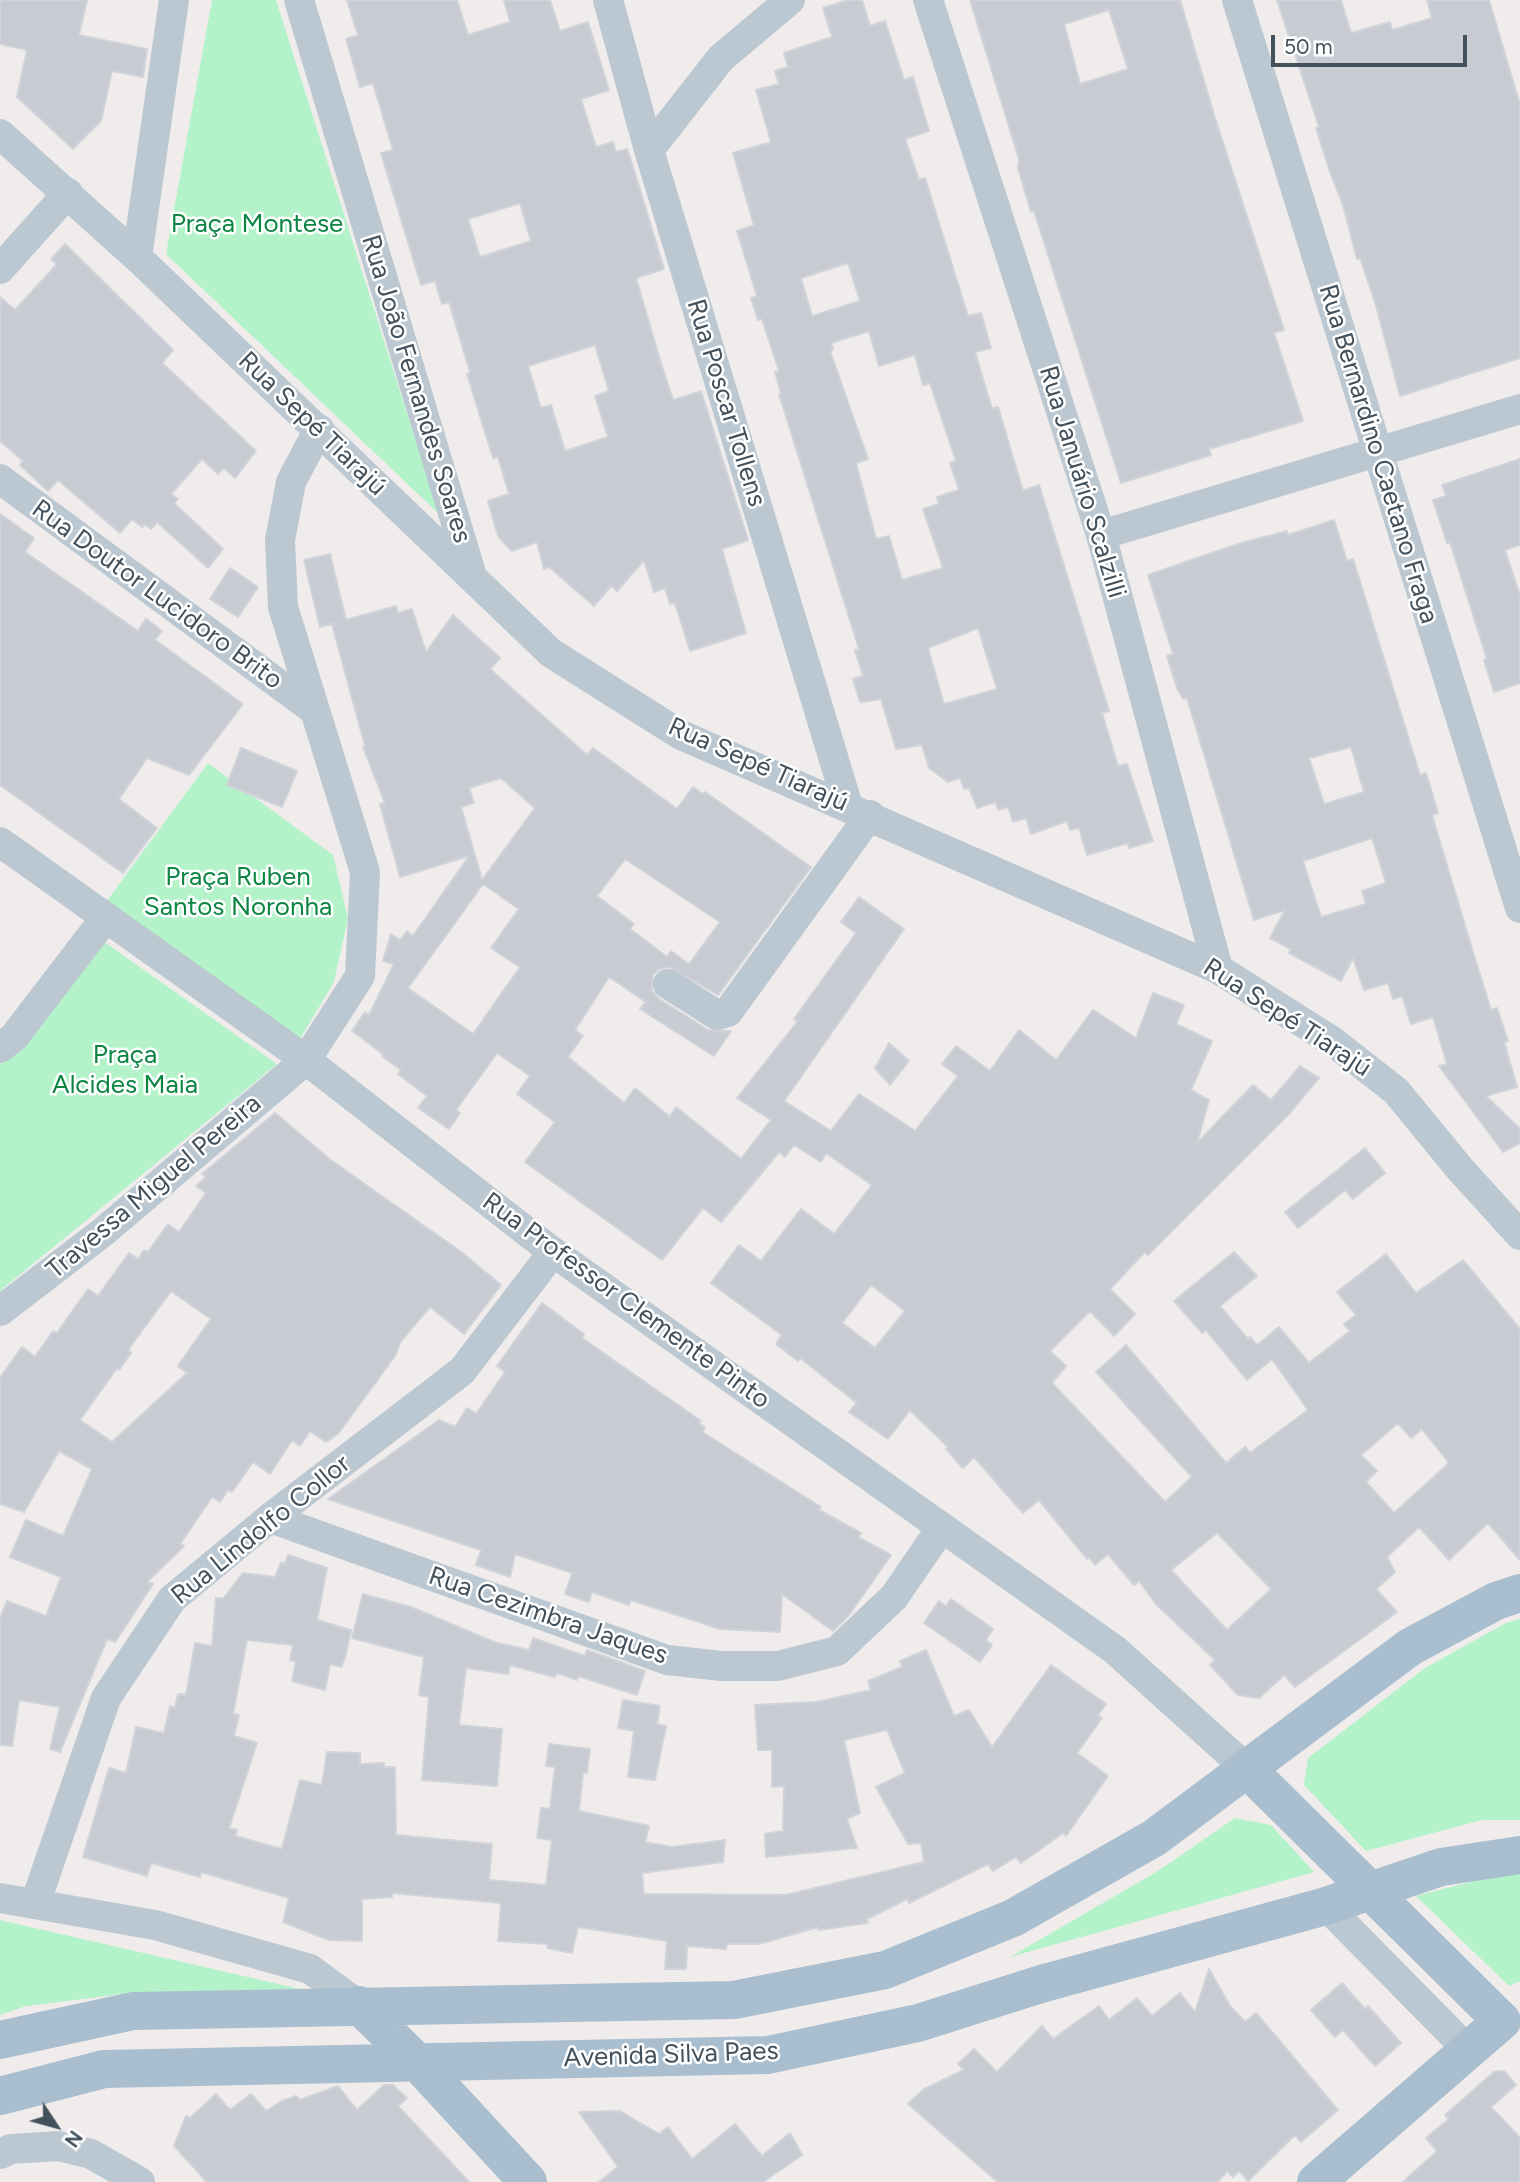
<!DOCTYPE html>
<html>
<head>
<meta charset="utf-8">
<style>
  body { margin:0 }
  #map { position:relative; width:1520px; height:2182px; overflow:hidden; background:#f0ecec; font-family:Figtree,sans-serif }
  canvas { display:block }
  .north { position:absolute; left:21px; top:2091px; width:70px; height:70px; -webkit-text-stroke:5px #fff; paint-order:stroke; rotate:126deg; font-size:19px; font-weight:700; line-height:28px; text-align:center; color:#43515c }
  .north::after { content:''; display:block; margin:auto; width:24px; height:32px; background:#43515c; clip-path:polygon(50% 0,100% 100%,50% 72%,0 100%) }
  .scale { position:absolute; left:1271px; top:35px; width:196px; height:32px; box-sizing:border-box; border:4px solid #43515c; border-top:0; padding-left:9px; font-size:21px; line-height:24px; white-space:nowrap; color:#43515c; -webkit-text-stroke:5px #fff; paint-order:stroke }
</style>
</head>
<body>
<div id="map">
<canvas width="1520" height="2182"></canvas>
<div class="north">N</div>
<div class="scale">50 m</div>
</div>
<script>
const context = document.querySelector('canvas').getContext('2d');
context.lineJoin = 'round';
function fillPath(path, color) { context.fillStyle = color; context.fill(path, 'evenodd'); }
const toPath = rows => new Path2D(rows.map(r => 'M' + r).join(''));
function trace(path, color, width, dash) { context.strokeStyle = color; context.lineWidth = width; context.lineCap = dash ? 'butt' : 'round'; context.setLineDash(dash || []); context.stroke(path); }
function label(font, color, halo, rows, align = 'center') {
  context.font = font + ' Figtree,sans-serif'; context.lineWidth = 5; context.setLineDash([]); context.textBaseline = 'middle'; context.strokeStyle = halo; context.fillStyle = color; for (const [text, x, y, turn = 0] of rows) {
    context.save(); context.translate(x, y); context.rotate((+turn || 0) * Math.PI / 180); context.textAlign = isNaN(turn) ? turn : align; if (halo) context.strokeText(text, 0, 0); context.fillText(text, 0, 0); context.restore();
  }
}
const green = toPath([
  [212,0,276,0,439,514,166,254],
  [208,763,333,855,348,918,334,982,298,1042,106,902],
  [103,941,277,1064,0,1291,0,1064,33,1037],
  [1520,1619,1520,1820,1482,1820,1366,1851,1304,1785,1308,1758,1425,1668,1506,1623],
  [1235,1818,1271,1825,1314,1872,1010,1957,1158,1871],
  [1509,1872,1520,1873,1520,1981,1509,1986,1416,1896],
  [0,1920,300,1989,131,1993,26,2006,0,2015]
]);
const building = toPath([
  [0,0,87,0,79,35,147,49,143,77,112,71,101,121,73,149,17,97,27,50,0,44,0,0],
  [347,0,457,0,468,35,510,22,504,0,550,0,560,31,588,22,609,90,581,99,596,147,613,142,616,152,627,149,634,170,664,269,636,278,660,360,673,400,701,391,748,540,722,549,746,633,690,651,675,603,670,604,665,588,654,592,644,560,617,591,611,586,594,606,549,567,544,569,537,542,512,551,498,536,488,501,509,494,498,457,493,458,467,374,470,372,449,302,442,304,435,281,421,285,381,153,393,150,373,83,360,87,346,39,358,35,347,0],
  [520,203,531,241,480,257,468,219,520,203],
  [595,345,609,391,595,396,608,437,565,451,551,405,541,408,528,366,595,345],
  [848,0,862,0,870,26,885,21,904,80,913,77,929,131,905,139,919,180,925,178,968,316,981,313,991,348,975,352,992,409,998,407,1023,491,1039,485,1109,711,1102,713,1118,766,1127,764,1153,841,1129,848,1128,843,1087,855,1079,828,1070,830,1067,821,1031,834,1026,818,1013,822,1008,807,998,810,996,802,977,808,969,788,964,789,960,778,948,782,929,768,922,745,896,749,881,699,860,702,853,679,863,676,855,650,859,649,779,394,781,394,775,372,779,371,762,319,758,320,751,298,757,296,737,231,754,225,733,153,771,142,756,90,779,84,775,71,788,67,784,53,832,37,823,8,848,0],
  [848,263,860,301,812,316,801,278,848,263],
  [869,331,879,366,915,355,923,385,930,383,956,461,950,463,959,490,937,497,939,504,923,509,943,568,902,580,889,536,876,539,856,463,868,459,830,351,833,350,831,343,869,331],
  [978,628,997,689,944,704,928,648,978,628],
  [970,0,1180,0,1215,118,1284,330,1274,333,1303,421,1209,449,1211,455,1121,483,1034,211,1031,212,1018,168,1019,159,970,0],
  [1109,10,1128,69,1080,84,1064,24,1109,10],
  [1277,0,1341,0,1351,33,1390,22,1392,30,1432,18,1427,0,1489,0,1520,105,1520,358,1400,396,1375,302,1360,258,1357,259,1343,205,1330,172,1316,128,1319,127,1277,0],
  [65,244,173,350,162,363,256,451,235,478,224,468,218,474,202,459,171,494,178,499,174,503,223,549,208,568,157,522,151,529,145,524,142,527,132,519,120,533,58,480,48,491,20,465,23,461,0,441,0,297,15,310,57,264,51,259,65,244],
  [1520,459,1520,545,1505,550,1520,596,1520,683,1494,692,1484,660,1487,659,1450,542,1447,543,1433,500,1446,496,1442,485,1520,459],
  [0,514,34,538,25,552,138,631,146,619,162,631,155,640,243,704,189,775,147,758,119,799,157,828,123,873,0,785,0,514],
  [1334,520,1347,561,1353,559,1420,775,1426,773,1438,813,1432,815,1473,952,1491,1010,1497,1008,1508,1041,1504,1042,1517,1087,1486,1096,1520,1129,1520,1143,1503,1152,1439,1066,1447,1064,1433,1017,1411,1024,1402,996,1393,999,1388,983,1364,990,1353,958,1341,981,1289,953,1291,949,1270,938,1285,910,1254,920,1187,698,1183,699,1177,688,1167,656,1173,654,1148,575,1238,544,1287,531,1288,535,1334,520],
  [1351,747,1364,792,1324,804,1309,758,1351,747],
  [1372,838,1386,883,1362,891,1366,904,1321,917,1303,861,1372,838],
  [330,554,346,620,396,606,398,613,412,609,426,652,453,615,500,658,490,669,587,755,593,748,677,809,693,787,703,794,705,792,811,867,718,995,669,967,659,969,653,975,652,991,659,999,708,1030,731,1031,714,1056,640,1009,646,1002,609,977,575,1030,583,1036,568,1057,624,1103,635,1088,670,1117,676,1107,741,1159,771,1120,737,1098,798,1021,794,1019,856,933,841,922,859,897,904,929,784,1101,831,1131,859,1094,915,1131,958,1076,942,1064,956,1046,990,1071,1019,1030,1056,1060,1093,1010,1136,1038,1153,993,1184,1005,1176,1024,1212,1041,1191,1090,1209,1100,1197,1143,1253,1085,1271,1100,1300,1066,1319,1078,1289,1114,1148,1255,1145,1252,1110,1289,1135,1314,1114,1336,1090,1311,1050,1351,1066,1366,1052,1383,1165,1502,1192,1477,1096,1372,1126,1345,1226,1463,1245,1447,1250,1453,1308,1410,1272,1359,1247,1380,1206,1330,1202,1333,1174,1301,1234,1252,1257,1276,1220,1306,1248,1339,1250,1337,1257,1345,1279,1327,1309,1363,1350,1331,1344,1324,1356,1315,1337,1292,1386,1254,1416,1293,1463,1260,1520,1329,1520,1560,1488,1523,1449,1560,1419,1527,1387,1557,1395,1572,1376,1589,1397,1612,1295,1687,1284,1675,1259,1698,1238,1695,1210,1665,1215,1660,1156,1604,1139,1581,1134,1585,1108,1554,1095,1565,1089,1557,1087,1559,1039,1500,1023,1513,974,1457,963,1468,946,1449,948,1447,910,1410,888,1439,849,1412,857,1403,800,1358,798,1361,776,1344,782,1335,711,1283,739,1245,761,1261,801,1209,834,1234,872,1185,826,1153,821,1162,794,1145,785,1157,779,1152,721,1222,703,1208,662,1260,525,1162,555,1122,517,1094,530,1076,497,1053,456,1110,460,1113,449,1129,418,1108,427,1096,398,1074,401,1070,382,1056,383,1054,352,1031,365,1012,369,1015,394,964,383,961,391,934,400,940,407,931,413,936,469,856,400,877,380,804,385,803,363,747,365,746,332,624,335,623,320,627,304,560,330,554],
  [501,778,535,808,482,880,461,807,474,803,469,788,501,778],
  [625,859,720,922,689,964,671,951,667,957,630,929,634,924,597,896,625,859],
  [483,884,519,909,491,948,520,967,473,1034,408,988,483,884],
  [871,1285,905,1311,875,1348,842,1323,871,1285],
  [1398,1423,1411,1438,1422,1429,1449,1463,1394,1513,1366,1482,1377,1471,1361,1455,1398,1423],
  [1217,1533,1271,1589,1227,1630,1171,1570,1217,1533],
  [230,568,258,587,238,617,210,599,230,568],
  [241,748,297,771,282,807,227,785,241,748],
  [889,1043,909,1061,890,1085,875,1068,889,1043],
  [275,1113,332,1161,460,1251,501,1285,464,1334,430,1307,401,1341,395,1356,338,1434,326,1442,310,1431,300,1446,292,1440,270,1474,253,1462,232,1492,228,1490,220,1502,212,1497,180,1544,184,1546,147,1582,153,1584,115,1642,107,1639,60,1752,50,1749,60,1707,19,1700,12,1746,0,1745,0,1619,7,1601,46,1616,61,1577,10,1557,26,1520,63,1536,92,1469,59,1451,24,1512,0,1504,0,1378,22,1347,35,1357,53,1331,57,1333,88,1289,98,1296,129,1253,138,1259,144,1250,148,1252,168,1224,179,1232,206,1193,196,1186,206,1177,202,1174,275,1113],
  [171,1291,211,1319,178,1366,187,1373,112,1442,80,1420,117,1368,119,1370,131,1353,128,1350,171,1291],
  [1365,1148,1385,1173,1353,1199,1345,1190,1298,1228,1285,1212,1365,1148],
  [542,1303,584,1334,582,1338,701,1421,699,1423,705,1428,702,1432,821,1507,819,1510,861,1533,858,1537,891,1555,849,1615,833,1631,782,1594,780,1632,720,1629,631,1600,629,1605,592,1592,589,1602,565,1594,572,1573,515,1554,510,1577,476,1565,481,1550,328,1499,439,1420,455,1427,467,1408,476,1414,505,1372,497,1366,542,1303],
  [288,1555,327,1568,317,1620,351,1630,345,1658,341,1667,330,1664,325,1690,292,1681,296,1661,290,1660,293,1645,247,1640,233,1714,239,1715,234,1736,257,1743,229,1828,237,1830,235,1836,282,1849,300,1780,322,1785,327,1752,360,1753,360,1764,384,1763,384,1767,395,1767,396,1835,492,1844,489,1880,546,1885,552,1840,537,1838,541,1808,550,1809,555,1767,546,1766,549,1744,590,1749,587,1773,583,1772,579,1811,649,1826,645,1842,672,1847,725,1840,723,1862,642,1873,644,1894,786,1895,924,1862,921,1843,908,1844,876,1787,905,1773,887,1730,844,1740,860,1813,847,1819,857,1848,766,1857,765,1834,783,1831,784,1786,772,1787,772,1750,758,1750,755,1705,816,1702,871,1690,868,1681,902,1667,900,1661,926,1650,954,1716,969,1710,992,1747,1051,1665,1106,1704,1098,1715,1102,1718,1077,1753,1108,1776,1066,1836,1063,1833,1021,1863,1016,1857,993,1871,988,1864,909,1903,907,1899,867,1919,868,1923,818,1930,818,1927,759,1944,727,1944,726,1949,687,1946,686,1969,665,1969,667,1941,578,1927,572,1953,547,1948,548,1944,498,1941,501,1903,392,1893,392,1897,362,1899,362,1941,329,1940,283,1922,289,1898,201,1872,200,1877,151,1863,147,1876,83,1857,109,1768,126,1773,136,1727,164,1733,170,1706,175,1708,178,1694,186,1695,195,1643,212,1646,216,1598,223,1599,243,1573,275,1577,281,1562,285,1564,288,1555],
  [363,1594,411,1607,494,1642,529,1650,533,1638,585,1656,587,1650,645,1671,637,1695,578,1676,577,1680,557,1673,555,1677,510,1665,508,1674,466,1668,459,1725,502,1729,497,1786,422,1780,429,1697,419,1695,424,1657,352,1638,363,1594],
  [951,1599,993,1629,986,1640,992,1645,980,1662,924,1623,939,1601,946,1606,951,1599],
  [623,1700,660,1706,657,1724,666,1726,655,1780,628,1777,634,1731,618,1728,623,1700],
  [1209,1969,1230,2006,1245,2022,1256,2013,1338,2110,1301,2142,1295,2135,1248,2181,1239,2171,1233,2177,1227,2171,1218,2182,998,2182,908,2104,924,2089,964,2070,958,2064,974,2049,997,2072,1042,2026,1053,2039,1099,2006,1109,2020,1137,1998,1152,2016,1180,1993,1195,2012,1209,1969],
  [1342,1983,1365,2009,1368,2006,1401,2043,1375,2066,1343,2030,1335,2037,1311,2010,1342,1983],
  [1504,2071,1516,2085,1491,2107,1520,2138,1520,2182,1403,2182,1437,2151,1426,2138,1449,2119,1445,2115,1494,2072,1504,2071],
  [384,2085,393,2085,407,2098,398,2106,469,2182,207,2182,174,2146,186,2116,190,2118,216,2094,230,2110,251,2094,266,2111,282,2101,296,2096,300,2100,338,2086,357,2110,384,2085],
  [620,2111,659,2134,668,2127,692,2159,735,2124,762,2156,790,2133,802,2155,763,2182,599,2182,618,2167,579,2112,620,2111]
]);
const minor = toPath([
  [299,0,471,573],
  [608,0,649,150,848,806],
  [928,0,1101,535,1218,969],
  [1237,0,1520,908],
  [0,134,137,257,551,653,681,735,1218,969,1332,1041,1396,1091,1460,1169,1520,1235],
  [649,150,721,58,790,0],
  [137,257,174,0],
  [0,269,68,193],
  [0,479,314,710],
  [1101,535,1520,409],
  [0,842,306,1060,553,1252,1115,1650,1246,1768],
  [668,984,717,1015,728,1012,870,815],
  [0,1048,14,1037,106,917],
  [0,1311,103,1232,306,1060,360,976,365,872,283,607,280,540,291,482,319,429],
  [270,1518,667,1660,722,1666,778,1666,837,1651,894,1597,942,1527],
  [0,1898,155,1925,310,1969,359,2005],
  [35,1904,106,1698,172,1599,270,1518,462,1371,553,1252],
  [1326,1906,1468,2050],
  [0,2154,11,2149,59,2146,91,2154,140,2182]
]);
const major = toPath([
  [1246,1768,1502,2021,1316,2182],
  [359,2005,419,2064,528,2182],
  [0,2040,133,2011,734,2000,885,1970,1013,1918,1154,1838,1410,1647,1496,1601,1520,1593],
  [0,2096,104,2069,768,2055,918,2023,1041,1984,1326,1906,1441,1867,1520,1855]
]);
const parkNames = [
  ["Praça Montese",257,224],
  ["Praça Ruben",238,877],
  ["Santos Noronha",238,907],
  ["Praça",125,1055],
  ["Alcides Maia",125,1085]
];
const streetNames = [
  ["Rua João Fernandes Soares",416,389,73],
  ["Rua Poscar Tollens",726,403,73],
  ["Rua Sepé Tiarajú",312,424,44],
  ["Rua Bernardino Caetano Fraga",1378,454,73],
  ["Rua Januário Scalzilli",1082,482,73],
  ["Rua Doutor Lucidoro Brito",157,595,36],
  ["Rua Sepé Tiarajú",758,765,24],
  ["Rua Sepé Tiarajú",1287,1018,33],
  ["Travessa Miguel Pereira",154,1187,-40],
  ["Rua Professor Clemente Pinto",626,1301,36],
  ["Rua Lindolfo Collor",261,1530,-39],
  ["Rua Cezimbra Jaques",548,1616,19],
  ["Avenida Silva Paes",671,2055,-2]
];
fillPath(green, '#b4f3ca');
fillPath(building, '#c8ccd2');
trace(building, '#d0d3d9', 2);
trace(minor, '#bbc8d1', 30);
trace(major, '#a9becf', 38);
label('26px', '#0c8543', '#fff', parkNames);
label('26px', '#43515c', '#fff', streetNames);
</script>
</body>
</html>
